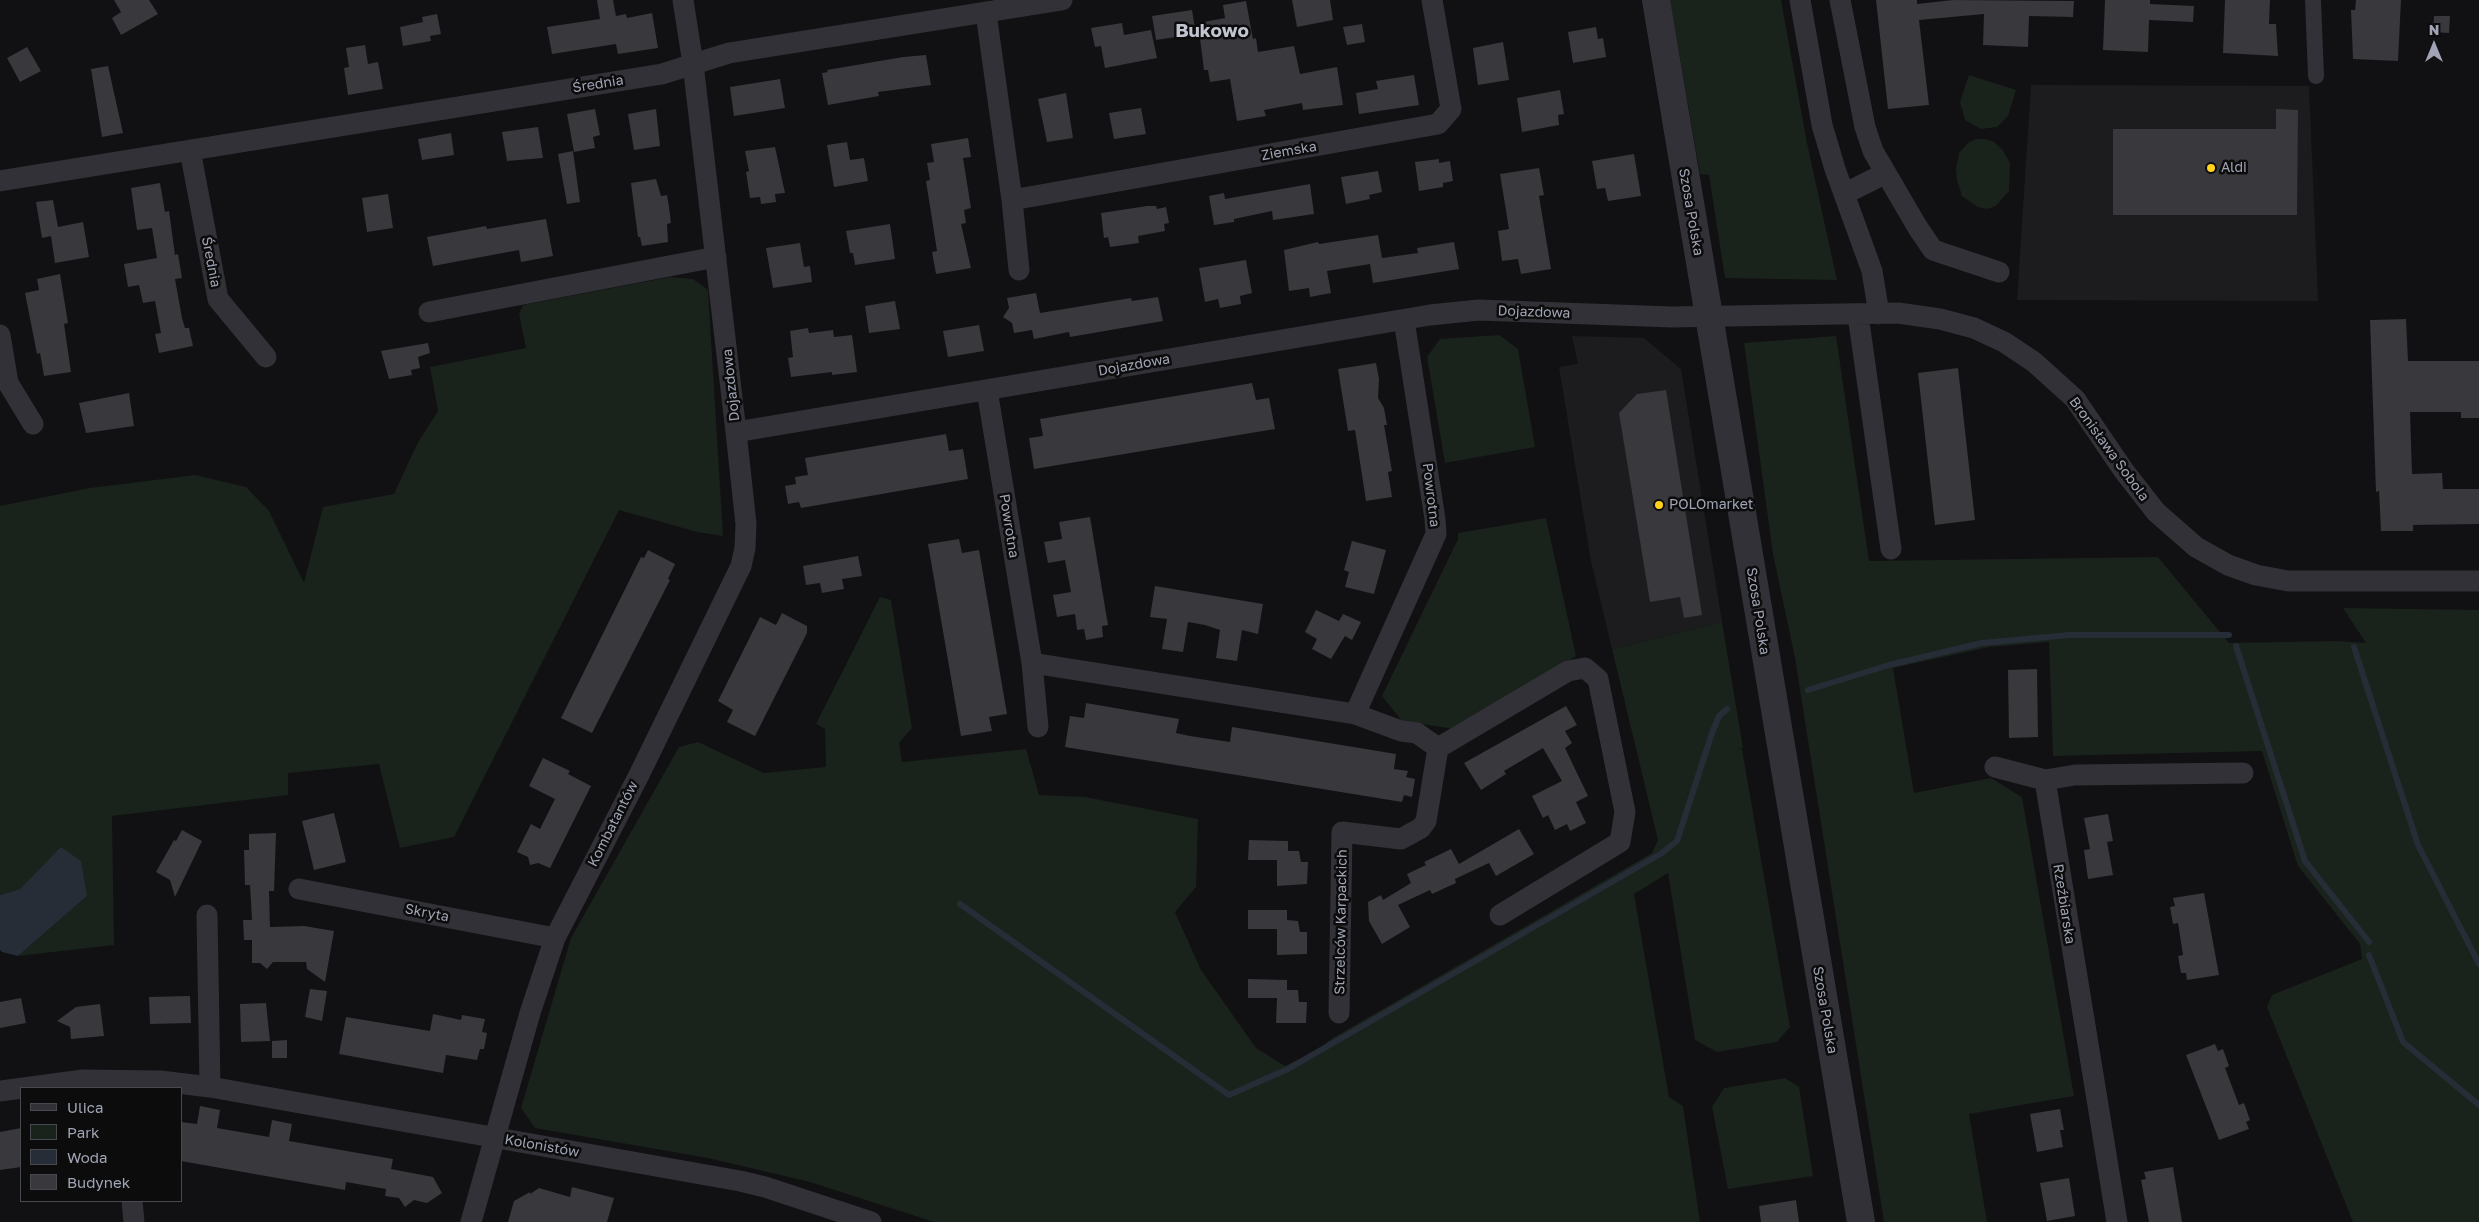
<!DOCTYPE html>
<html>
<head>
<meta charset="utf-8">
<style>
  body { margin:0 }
  #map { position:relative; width:2479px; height:1222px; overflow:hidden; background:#111012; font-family:"Golos Text",sans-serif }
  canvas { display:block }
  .legend { position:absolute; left:20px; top:1087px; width:162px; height:115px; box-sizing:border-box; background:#0c0c0d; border:1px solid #474950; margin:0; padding:6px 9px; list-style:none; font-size:15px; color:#a0a4b4 }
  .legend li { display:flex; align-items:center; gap:10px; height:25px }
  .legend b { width:25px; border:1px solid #474950 }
  .north { position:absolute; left:2409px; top:20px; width:50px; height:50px; -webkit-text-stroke:4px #0c0c0d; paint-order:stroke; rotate:0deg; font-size:14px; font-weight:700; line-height:20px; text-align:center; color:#a0a4b4 }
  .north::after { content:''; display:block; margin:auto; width:18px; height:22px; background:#a0a4b4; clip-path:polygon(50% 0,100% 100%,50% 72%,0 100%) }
</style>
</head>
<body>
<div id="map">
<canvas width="2479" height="1222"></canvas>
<ul class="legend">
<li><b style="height:6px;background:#313137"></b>Ulica</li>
<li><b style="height:14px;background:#1a221c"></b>Park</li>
<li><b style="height:14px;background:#262d37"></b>Woda</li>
<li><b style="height:14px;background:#38383d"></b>Budynek</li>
</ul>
<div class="north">N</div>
</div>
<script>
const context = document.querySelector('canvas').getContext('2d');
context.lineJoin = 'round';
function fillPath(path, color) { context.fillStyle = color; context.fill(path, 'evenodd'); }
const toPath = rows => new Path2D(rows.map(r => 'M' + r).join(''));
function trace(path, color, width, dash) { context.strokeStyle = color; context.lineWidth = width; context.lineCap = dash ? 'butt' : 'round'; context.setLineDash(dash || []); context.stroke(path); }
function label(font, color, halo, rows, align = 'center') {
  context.font = font + ' "Golos Text",sans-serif'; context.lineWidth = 5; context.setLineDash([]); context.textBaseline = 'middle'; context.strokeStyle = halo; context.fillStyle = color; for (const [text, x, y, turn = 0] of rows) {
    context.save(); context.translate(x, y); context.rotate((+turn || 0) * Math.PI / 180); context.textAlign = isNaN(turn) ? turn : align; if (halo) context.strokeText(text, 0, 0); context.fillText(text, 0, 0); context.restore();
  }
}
const built = toPath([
  [2031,85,2309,86,2318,301,2017,300],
  [1572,336,1644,338,1681,369,1722,622,1612,649,1591,561,1559,367,1578,364]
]);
const green = toPath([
  [1670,0,1781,0,1807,143,1837,280,1725,278,1709,175,1700,174],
  [1969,75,2016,90,2008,116,1997,127,1981,129,1965,120,1960,102],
  [1977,139,1986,139,1994,142,2002,149,2010,163,2009,191,1996,206,1987,209,1978,207,1962,196,1957,180,1956,169,1959,153,1969,142],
  [670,277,693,279,708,290,723,536,697,532,619,510,454,837,400,848,379,764,288,773,288,795,112,816,114,945,18,956,87,896,61,848,20,889,0,895,0,506,90,488,195,475,246,487,269,511,304,583,323,507,394,494,417,444,438,411,430,367,526,348,519,314,523,305],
  [1499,335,1518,349,1535,447,1445,463,1427,357,1440,339],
  [1836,336,1869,561,2158,557,2229,643,2337,641,2366,643,2343,608,2479,610,2479,1222,2353,1222,2267,1007,2272,995,2362,959,2360,944,2298,866,2262,751,2053,756,2049,642,1989,647,1893,668,1914,793,1991,778,2022,797,2074,1096,1969,1114,1987,1222,1884,1222,1795,658,1773,554,1744,343],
  [1546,518,1576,656,1454,729,1402,721,1382,696,1458,539,1458,533],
  [880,597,891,600,912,728,899,743,902,762,1026,749,1039,795,1085,797,1198,819,1196,887,1175,912,1201,970,1256,1048,1285,1066,1322,1047,1331,1039,1652,853,1658,840,1612,649,1722,622,1743,748,1739,748,1742,749,1790,1027,1777,1042,1717,1052,1695,1040,1668,873,1634,894,1669,1097,1683,1106,1700,1222,934,1222,810,1182,708,1158,535,1128,521,1108,571,938,679,747,698,742,764,773,826,767,825,729,816,724],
  [1785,1078,1799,1087,1813,1176,1728,1189,1712,1107,1724,1088]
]);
const water = toPath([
  [61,847,81,861,87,896,18,956,2,952,0,950,0,895,20,889]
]);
const stream = toPath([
  [2236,646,2305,861,2369,942],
  [2354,647,2418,845,2479,964],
  [1808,690,1889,665,1982,643,2069,635,2229,635],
  [960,904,1229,1095,1288,1069,1662,853,1677,841,1712,733,1719,716,1727,709],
  [2369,955,2403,1042,2479,1105]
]);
const building = toPath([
  [114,0,149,0,158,14,121,35,112,18,121,12],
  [597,0,613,0,616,16,626,14,627,18,652,13,658,48,618,54,616,44,552,54,547,27,600,19],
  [1292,0,1330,0,1333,20,1297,27],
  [1876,0,1917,0,1917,4,1953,0,2074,1,2073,17,2029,16,2028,47,1983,45,1984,14,1919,20,1929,105,1888,109],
  [2105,0,2150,0,2150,4,2194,6,2193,22,2149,20,2148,52,2103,50],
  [2225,0,2270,0,2269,24,2276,24,2278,56,2223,53],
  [2356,0,2401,0,2398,61,2353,59,2351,10,2355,10],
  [1246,1,1253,39,1256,38,1258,52,1294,46,1300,74,1337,67,1343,105,1303,110,1302,103,1264,110,1266,116,1237,121,1230,79,1210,82,1208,70,1204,70,1198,23,1225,18,1223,5],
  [1192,10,1196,34,1156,40,1152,16],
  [437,14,441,34,430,36,431,41,403,46,400,27,423,22,422,17],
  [2434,16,2450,16,2449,33,2433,32],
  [1122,23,1124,35,1151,30,1157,58,1105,68,1101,46,1095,47,1091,28],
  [1362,24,1365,42,1347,45,1343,27],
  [1596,27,1598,39,1603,38,1606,57,1573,63,1568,32],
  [1503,42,1509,80,1478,85,1473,48],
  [365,45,368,64,378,62,383,89,348,95,344,68,349,67,346,48],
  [27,47,41,71,20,82,7,58],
  [926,55,931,85,878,92,879,96,828,105,822,73,828,72,827,70,903,57],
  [108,66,123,133,102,137,91,69],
  [1414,75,1419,105,1359,114,1356,93,1378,89,1376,81],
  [780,79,785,108,734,116,730,87],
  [1560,90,1564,114,1558,115,1559,125,1522,132,1517,98],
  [1066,93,1073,138,1047,142,1038,99],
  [1141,108,1146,134,1114,139,1109,113],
  [595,109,600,135,593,137,595,148,574,152,567,114],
  [656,109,660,146,634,150,628,114],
  [2276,109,2298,110,2297,215,2113,215,2113,129,2276,129],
  [538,127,543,158,507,161,502,132],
  [451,133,454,155,422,160,418,139],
  [968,138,971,157,963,158,971,208,964,210,966,223,961,224,971,268,936,274,932,252,937,251,926,181,930,180,927,163,934,162,931,144],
  [847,142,850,160,864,158,868,181,834,187,827,145],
  [775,147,785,193,775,194,776,202,761,204,760,197,750,198,746,172,749,171,745,151],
  [573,151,580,202,567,204,558,154],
  [1634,154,1641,196,1608,201,1605,188,1597,189,1592,161],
  [1439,159,1439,163,1450,161,1453,181,1443,183,1443,187,1419,191,1415,162],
  [1539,168,1544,195,1539,196,1551,269,1521,274,1518,259,1502,261,1498,231,1509,229,1500,174],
  [1378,171,1382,192,1369,195,1370,199,1346,204,1341,177],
  [656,179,661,196,667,195,669,207,671,223,667,224,668,242,642,246,640,237,638,237,631,183],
  [160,183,165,212,169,211,175,255,178,254,182,278,175,279,182,318,185,328,189,328,193,346,159,353,155,334,161,333,155,301,143,303,139,285,128,287,124,264,157,258,152,228,137,230,131,188],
  [1310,184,1314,214,1273,220,1272,211,1234,219,1234,222,1214,225,1209,196,1224,193,1225,199],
  [388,194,393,228,367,232,362,198],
  [53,200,58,227,83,222,89,257,55,263,51,236,42,238,36,202],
  [1147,206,1156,206,1157,209,1166,207,1169,223,1164,224,1165,231,1138,236,1139,243,1110,247,1108,237,1104,238,1101,213],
  [546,219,553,256,521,262,519,250,433,266,427,237,486,226,487,229],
  [890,224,895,259,855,265,853,253,850,253,846,231],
  [1378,235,1382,258,1418,253,1417,248,1454,242,1459,269,1373,283,1370,264,1327,271,1331,293,1310,297,1309,288,1289,291,1284,250,1318,242,1319,244],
  [800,243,804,267,810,266,812,282,773,288,766,248],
  [1246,260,1252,293,1240,296,1241,304,1220,308,1218,299,1205,302,1199,268],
  [60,274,68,323,64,324,71,372,44,376,40,353,37,354,25,293,39,290,37,279],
  [1036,293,1040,313,1131,298,1132,301,1158,297,1163,321,1070,337,1069,332,1034,339,1032,330,1014,333,1012,323,1003,317,1009,308,1007,298],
  [895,301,900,329,869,333,865,306],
  [2406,319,2408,361,2479,361,2479,418,2461,418,2461,412,2410,412,2412,474,2442,473,2443,489,2479,489,2479,524,2413,525,2413,531,2381,531,2379,491,2376,492,2370,320],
  [979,325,984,351,948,357,943,331],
  [808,328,809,333,833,330,834,337,852,335,857,372,832,375,832,372,791,377,788,358,793,357,790,331],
  [428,343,430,353,418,357,420,368,411,370,412,375,389,379,381,351],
  [1376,363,1379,379,1378,398,1384,408,1387,425,1384,425,1392,471,1388,472,1392,497,1366,501,1355,430,1348,431,1338,369],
  [1958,368,1975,520,1935,525,1918,373],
  [1252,383,1256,400,1269,398,1275,429,1034,469,1029,438,1043,436,1040,419],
  [1666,390,1702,615,1684,618,1680,597,1650,602,1619,413,1637,394],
  [129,393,134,426,86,433,79,403],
  [946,434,949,451,963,449,968,479,801,508,799,502,788,504,785,486,796,484,795,477,808,475,805,458],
  [1090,517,1108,625,1102,626,1103,637,1086,640,1084,629,1077,630,1075,614,1057,617,1053,595,1071,592,1065,560,1048,563,1044,542,1062,539,1059,522],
  [959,539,962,553,979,550,1007,714,989,717,992,731,961,736,928,544],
  [1352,541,1386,550,1374,594,1345,587,1349,572,1344,570],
  [648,550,675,564,668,579,670,580,592,733,561,718,641,557,644,558],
  [858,556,862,576,842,579,844,589,822,593,820,583,806,585,803,566],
  [1155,586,1263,604,1258,634,1242,630,1237,661,1216,658,1220,630,1205,625,1188,622,1183,652,1162,649,1167,619,1150,617],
  [1316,610,1339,621,1343,614,1361,622,1352,640,1345,636,1331,659,1312,649,1317,639,1305,632],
  [782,613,807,626,807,633,755,736,727,722,733,710,718,701,760,617,776,625],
  [2037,669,2038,737,2009,738,2008,670],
  [1086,703,1179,719,1176,733,1190,736,1230,742,1232,727,1396,754,1394,769,1408,771,1406,777,1415,779,1412,797,1404,795,1402,802,1065,747,1070,716,1084,718],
  [1566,706,1577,725,1565,731,1572,743,1565,748,1588,796,1576,802,1586,823,1570,831,1567,824,1555,830,1548,815,1543,818,1532,796,1562,781,1543,748,1504,771,1506,774,1481,790,1464,763],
  [543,758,570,771,568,774,591,786,550,868,538,863,530,865,528,857,517,852,531,824,540,829,555,799,529,786],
  [334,813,346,862,314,870,302,821],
  [2108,814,2113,841,2107,842,2113,875,2088,879,2084,850,2090,849,2084,818],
  [1519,829,1534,854,1496,876,1489,863,1455,879,1456,883,1432,894,1430,890,1398,905,1410,927,1382,944,1369,921,1368,902,1381,895,1383,900,1411,883,1407,874,1426,865,1424,862,1451,849,1459,864],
  [182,830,202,841,175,897,170,880,156,872,174,840,176,841],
  [276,833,274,891,269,891,270,927,304,926,334,931,325,982,307,969,306,962,273,962,267,969,260,963,252,963,252,940,244,940,243,920,252,920,250,885,245,885,244,850,249,850,249,834],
  [1249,840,1288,841,1288,851,1299,851,1301,862,1308,862,1307,884,1277,886,1277,860,1248,860],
  [2204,893,2219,975,2187,980,2186,973,2181,973,2178,956,2183,955,2178,923,2173,924,2170,907,2175,906,2173,898],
  [1248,910,1287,910,1287,920,1298,921,1300,932,1307,932,1307,954,1277,955,1277,929,1248,929],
  [1248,979,1287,980,1287,990,1298,990,1299,1002,1307,1002,1306,1023,1276,1023,1277,998,1248,998],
  [310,989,327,991,322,1021,305,1017],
  [190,996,191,1023,150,1024,149,997],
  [21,998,26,1023,0,1028,0,1002],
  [266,1003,270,1041,241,1042,240,1004],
  [100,1004,104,1036,71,1039,70,1027,57,1021,76,1007],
  [433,1014,461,1020,462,1015,485,1019,482,1032,487,1033,484,1049,480,1049,477,1060,446,1055,443,1073,339,1054,346,1017,430,1031],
  [287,1040,287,1058,272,1058,272,1041],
  [2215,1044,2218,1051,2223,1049,2229,1066,2225,1068,2239,1105,2244,1103,2250,1120,2246,1122,2249,1129,2219,1140,2186,1055],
  [200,1106,220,1110,217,1128,269,1137,272,1120,292,1124,289,1141,393,1159,391,1169,433,1177,442,1193,427,1203,414,1200,405,1207,399,1198,385,1196,386,1189,346,1182,345,1190,181,1161,181,1122,197,1124],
  [2060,1109,2064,1130,2060,1130,2063,1147,2037,1152,2030,1114],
  [21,1128,21,1167,0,1170,0,1132],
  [2173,1167,2182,1222,2149,1222,2141,1180,2146,1179,2144,1172],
  [2069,1178,2075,1216,2047,1221,2040,1183],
  [572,1187,614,1198,607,1222,508,1222,514,1201,530,1192,530,1194,539,1188,570,1197],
  [1796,1200,1799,1222,1761,1222,1759,1206]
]);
const pedestrian = toPath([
  [2313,0,2316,76]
]);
const minor = toPath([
  [683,0,693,64,736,432,1430,315,1479,310,1672,317,1898,313,1940,319,1974,328,2004,342,2034,362,2075,399,2124,471,2156,512,2196,547,2228,565,2256,575,2288,581,2479,581],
  [1800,0,1822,125,1835,169,1872,271,1879,314],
  [1840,0,1865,127,1873,151,1918,228,1933,250,1999,272],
  [986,13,1012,200,1438,124,1451,109,1432,0],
  [190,150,218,299,266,357],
  [0,181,662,74,729,53,1062,0],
  [1844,194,1886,173],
  [1012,200,1019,270],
  [429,312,716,257],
  [1858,315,1891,549],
  [0,335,8,383,33,424],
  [987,390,1032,663,1355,714,1436,534,1435,519,1404,320],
  [1032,663,1038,727],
  [1438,748,1568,671,1585,668,1598,679,1625,812,1620,842,1500,915],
  [1995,767,2045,780],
  [299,889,555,938],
  [207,915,210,1087],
  [1339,1013,1342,832,1401,839,1421,828,1426,821,1438,748,1417,733,1401,731,1355,714],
  [0,1091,83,1080,160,1081,210,1087,740,1181,765,1187,871,1222],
  [132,1201,134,1222],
  [471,1222,530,1013,555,938,639,775,741,566,745,548,746,524,736,432],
  [2117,1222,2045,780,2075,775,2243,773]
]);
const tertiary = toPath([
  [1656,0,1861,1222]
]);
const markers = [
  [2211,168,5,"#ffd21c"],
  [1659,505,5,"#ffd21c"]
];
const streetNames = [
  ["Średnia",598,84,-9],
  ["Ziemska",1289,151,-10],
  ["Szosa Polska",1691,212,80],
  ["Średnia",211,262,79],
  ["Dojazdowa",1534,312,2],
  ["Dojazdowa",1134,365,-10],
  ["Dojazdowa",731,385,-96],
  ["Bronisława Sobola",2109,449,54],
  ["Powrotna",1431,495,83],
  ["Powrotna",1009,526,81],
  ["Szosa Polska",1758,611,81],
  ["Kombatantów",613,824,-63],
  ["Rzeźbiarska",2064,904,81],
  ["Skryta",427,913,11],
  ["Strzelców Karpackich",1341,922,-89],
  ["Szosa Polska",1825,1010,80],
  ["Kolonistów",542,1146,10]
];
const poiNames = [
  ["Aldi",2221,168],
  ["POLOmarket",1669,505]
];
const districtNames = [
  ["Bukowo",1212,31]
];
fillPath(built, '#1c1c1f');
fillPath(green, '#1a221c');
fillPath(water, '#262d37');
trace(stream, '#262d37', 6);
fillPath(building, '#38383d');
trace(pedestrian, '#313137', 16);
trace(minor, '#313137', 21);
trace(tertiary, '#313137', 28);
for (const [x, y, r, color] of markers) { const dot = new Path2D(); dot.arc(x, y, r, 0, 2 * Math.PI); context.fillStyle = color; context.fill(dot); trace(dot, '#0c0c0d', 2); }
label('14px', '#a0a4b4', '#0c0c0d', streetNames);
label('14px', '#a0a4b4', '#0c0c0d', poiNames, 'left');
label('bold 19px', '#c2c4d0', '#0c0c0d', districtNames);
</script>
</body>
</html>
